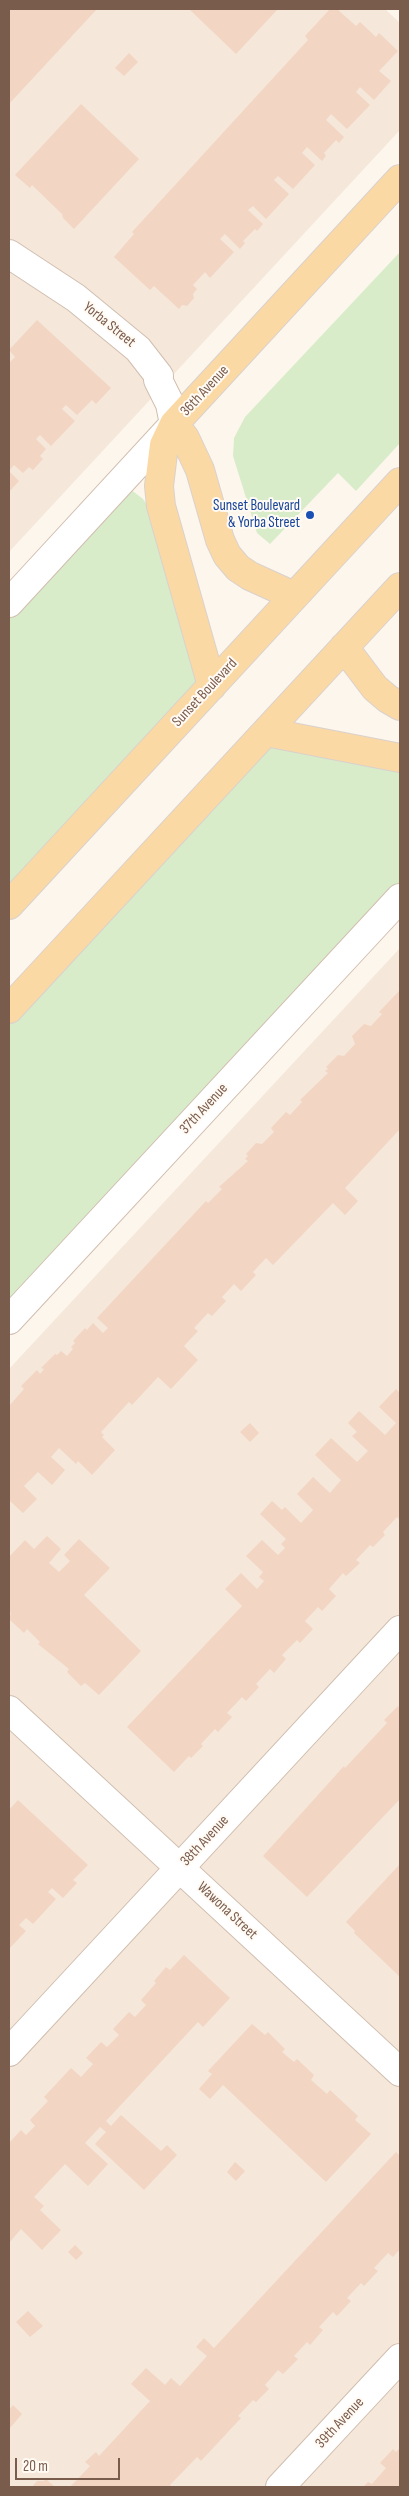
<!DOCTYPE html>
<html>
<head>
<meta charset="utf-8">
<style>
  body { margin:0 }
  #map { position:relative; width:409px; height:2496px; overflow:hidden; background:#fdf6ec; font-family:"Sofia Sans Condensed",sans-serif }
  canvas { display:block }
  .frame { position:absolute; inset:0; border:10px solid #7a5c4d; pointer-events:none }
  .scale { position:absolute; left:15px; top:2458px; width:105px; height:22px; box-sizing:border-box; border:2px solid #7a5c4d; border-top:0; padding-left:6px; font-size:15px; line-height:18px; white-space:nowrap; color:#7a5c4d; -webkit-text-stroke:4px #fffaf3; paint-order:stroke }
</style>
</head>
<body>
<div id="map">
<canvas width="409" height="2496"></canvas>
<div class="frame"></div>
<div class="scale">20 m</div>
</div>
<script>
const context = document.querySelector('canvas').getContext('2d');
context.lineJoin = 'round';
function fillPath(path, color) { context.fillStyle = color; context.fill(path, 'evenodd'); }
const toPath = rows => new Path2D(rows.map(r => 'M' + r).join(''));
function trace(path, color, width, dash) { context.strokeStyle = color; context.lineWidth = width; context.lineCap = dash ? 'butt' : 'round'; context.setLineDash(dash || []); context.stroke(path); }
function label(font, color, halo, rows, align = 'center') {
  context.font = font + ' "Sofia Sans Condensed",sans-serif'; context.lineWidth = 4; context.setLineDash([]); context.textBaseline = 'middle'; context.strokeStyle = halo; context.fillStyle = color; for (const [text, x, y, turn = 0] of rows) {
    context.save(); context.translate(x, y); context.rotate((+turn || 0) * Math.PI / 180); context.textAlign = isNaN(turn) ? turn : align; if (halo) context.strokeText(text, 0, 0); context.fillText(text, 0, 0); context.restore();
  }
}
const residential = toPath([
  [9,9,385,9,400,23,400,130,9,552],
  [400,948,400,2487,9,2487,9,1369]
]);
const green = toPath([
  [400,252,400,443,356,491,338,473,270,544,257,533,233,456,234,438,245,417],
  [121,482,143,499,170,537,212,686,9,905,9,602],
  [266,732,400,758,400,898,9,1320,9,1009]
]);
const building = toPath([
  [9,9,97,9,9,104],
  [189,9,278,9,236,54],
  [330,9,337,9,356,26,360,22,376,37,379,33,398,51,379,71,391,81,374,100,360,87,356,92,370,105,347,129,331,114,326,120,344,137,339,143,336,140,324,153,326,156,322,161,307,147,302,153,315,165,293,189,278,176,274,180,289,194,266,219,253,206,248,210,263,224,257,231,255,229,243,241,245,243,240,249,225,234,220,239,234,252,210,278,205,272,193,285,197,289,193,294,194,298,187,306,182,305,179,309,154,286,150,290,114,257,134,234,132,232,308,40,305,36],
  [129,53,138,62,124,76,115,68],
  [81,104,139,159,74,229,63,218,62,214,32,185,30,188,15,175],
  [37,320,111,388,96,404,92,400,77,415,66,405,62,409,75,421,51,446,40,435,36,439,46,449,40,456,43,459,33,470,29,467,23,473,14,465,9,471,19,481,9,492,9,363,15,357,9,350],
  [400,990,400,1129,345,1188,358,1201,345,1215,333,1203,273,1265,266,1258,253,1272,256,1275,241,1291,234,1284,222,1297,226,1301,212,1316,208,1313,194,1328,198,1331,184,1346,198,1360,171,1389,158,1377,132,1405,129,1402,101,1432,104,1435,102,1437,115,1450,92,1475,78,1461,76,1464,59,1448,51,1457,65,1470,52,1485,38,1472,24,1486,37,1499,23,1513,10,1501,9,1503,9,1406,24,1389,21,1386,37,1370,40,1374,44,1369,41,1368,55,1354,57,1355,61,1351,67,1356,73,1349,71,1347,75,1343,73,1341,85,1328,87,1330,93,1323,103,1333,108,1328,97,1318,206,1201,208,1203,222,1189,219,1187,248,1161,245,1159,248,1156,246,1154,256,1143,262,1144,274,1132,271,1128,286,1112,290,1115,302,1102,300,1100,328,1073,325,1071,328,1069,326,1067,338,1055,344,1056,355,1044,352,1036,364,1024,371,1026,382,1014,379,1012],
  [396,1389,400,1393,400,1520,397,1517,383,1532,385,1535,373,1547,370,1545,356,1560,360,1563,346,1576,343,1573,329,1589,336,1596,322,1611,318,1607,305,1621,313,1629,300,1643,297,1640,282,1655,286,1659,274,1673,270,1669,256,1684,259,1687,246,1701,242,1697,227,1713,232,1717,218,1732,215,1729,201,1744,203,1746,191,1758,189,1756,174,1772,127,1727,242,1606,225,1589,241,1573,257,1589,264,1581,259,1577,263,1572,246,1556,262,1540,278,1555,285,1548,281,1544,286,1539,260,1514,272,1501,282,1510,285,1507,301,1523,313,1510,297,1494,313,1477,330,1493,341,1480,315,1455,331,1438,357,1462,368,1451,352,1436,357,1432,348,1423,359,1411,385,1435,396,1423,379,1407],
  [250,1423,259,1433,250,1442,240,1432],
  [47,1536,61,1549,49,1563,59,1572,70,1561,64,1555,79,1539,110,1568,84,1595,141,1651,99,1695,85,1683,81,1686,67,1672,69,1669,38,1644,40,1642,27,1629,24,1633,9,1619,11,1613,9,1611,9,1557,25,1540,34,1549],
  [398,1706,400,1709,400,1799,307,1897,263,1856,344,1766,345,1768,387,1723,384,1720],
  [18,1800,88,1865,73,1880,77,1883,63,1898,52,1888,48,1892,56,1899,33,1924,26,1918,19,1925,26,1931,9,1949,9,1810],
  [400,1864,400,1977,354,1933,355,1931,346,1922],
  [184,1955,230,1998,203,2027,198,2022,106,2121,111,2126,121,2115,161,2151,167,2145,177,2155,144,2190,95,2144,106,2132,100,2127,85,2143,108,2164,88,2186,65,2164,34,2197,44,2206,40,2210,61,2230,42,2250,21,2229,9,2243,9,2143,21,2130,26,2135,35,2126,30,2120,48,2101,44,2097,71,2068,81,2077,93,2064,86,2058,101,2042,107,2047,119,2035,113,2029,129,2012,135,2017,146,2005,141,2000,156,1983,154,1981,166,1967,170,1970],
  [252,2024,265,2035,268,2032,285,2049,282,2052,294,2062,297,2059,314,2075,311,2080,327,2094,330,2090,358,2116,355,2120,371,2134,326,2182,223,2085,210,2099,199,2089,212,2074,208,2071],
  [396,2152,400,2156,400,2249,393,2257,388,2253,374,2268,378,2271,364,2286,361,2283,347,2298,351,2301,337,2316,333,2312,319,2327,323,2330,310,2345,307,2342,294,2356,298,2359,283,2374,278,2370,265,2385,269,2389,256,2402,253,2400,238,2416,241,2418,201,2461,197,2457,170,2485,172,2487,70,2487,90,2466,85,2462,96,2452,99,2456,150,2401,131,2384,146,2368,165,2385,171,2378,180,2386,207,2356,196,2347,204,2338,214,2348],
  [235,2162,245,2171,236,2181,227,2172],
  [75,2245,83,2253,76,2260,68,2252],
  [28,2311,43,2326,30,2337,16,2322],
  [13,2405,22,2414,10,2428,9,2410],
  [400,2448,400,2487,363,2487,368,2482,372,2484,386,2468,380,2463,393,2449,396,2452],
  [46,2479,55,2487,32,2487,37,2481,44,2481]
]);
const minor = toPath([
  [9,254,76,298,138,349,159,376,158,380,170,404,174,424,9,603],
  [9,1320,400,898],
  [9,1710,400,2072],
  [9,2052,400,1630],
  [280,2487,400,2358]
]);
const major = toPath([
  [174,424,185,438,200,470,220,540,227,555,238,568,250,576,294,596],
  [344,647,375,688,388,699,400,706],
  [212,686,161,506,159,486,164,445,174,424,400,179],
  [266,732,400,758],
  [9,905,400,482],
  [9,1009,400,587]
]);
const markers = [
  [310,515,5,"#1a4fb4"]
];
const streetNames = [
  ["Yorba Street",109,325,39],
  ["36th Avenue",205,391,-47],
  ["Sunset Boulevard",205,693,-47],
  ["37th Avenue",204,1109,-47],
  ["38th Avenue",205,1841,-47],
  ["Wawona Street",227,1911,43],
  ["39th Avenue",340,2423,-47]
];
const transitNames = [
  ["Sunset Boulevard",300,506],
  ["& Yorba Street",300,523]
];
fillPath(residential, '#f5e8da');
fillPath(green, '#d8ecc9');
fillPath(building, '#f3d5c3');
trace(minor, '#d1beb0', 30);
trace(major, '#dad1cd', 30);
trace(minor, '#fff', 28);
trace(major, '#fbd9a5', 28);
for (const [x, y, r, color] of markers) { const dot = new Path2D(); dot.arc(x, y, r, 0, 2 * Math.PI); context.fillStyle = color; context.fill(dot); trace(dot, '#fffaf3', 2); }
label('15px', '#7a5c4d', '#fffaf3', streetNames);
label('15px', '#164399', '#fffaf3', transitNames, 'right');
</script>
</body>
</html>
